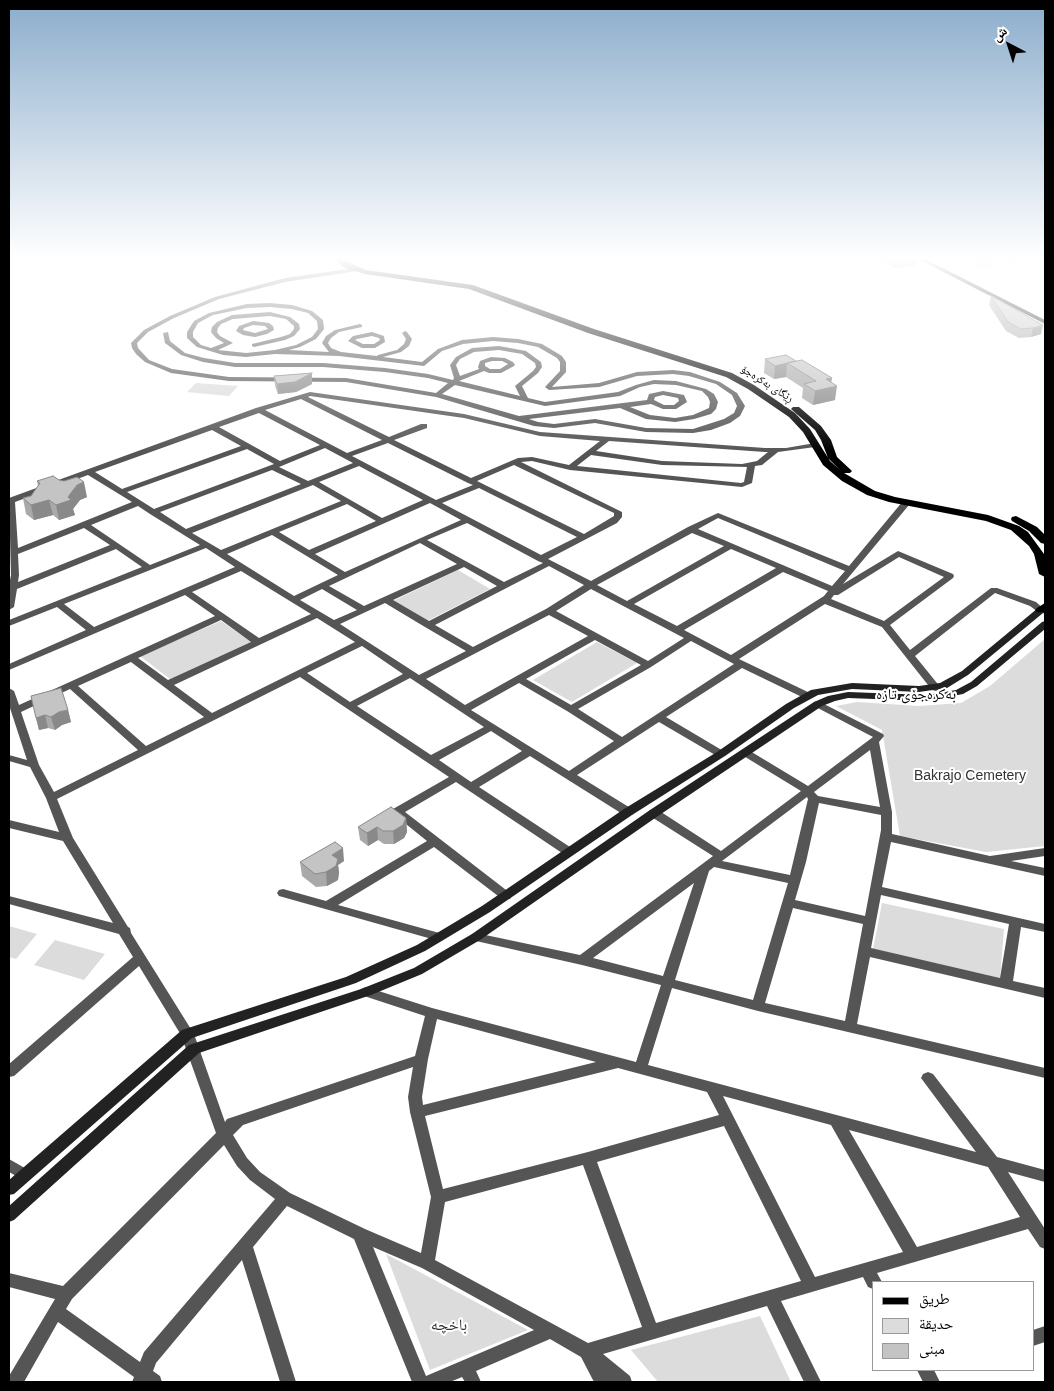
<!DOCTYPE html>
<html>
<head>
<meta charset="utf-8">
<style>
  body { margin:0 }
  #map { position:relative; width:1054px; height:1391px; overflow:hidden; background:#fff; font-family:Helvetica,"Noto Naskh Arabic",sans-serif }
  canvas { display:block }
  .frame { position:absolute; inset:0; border:10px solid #000; pointer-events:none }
  .legend { position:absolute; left:872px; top:1281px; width:162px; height:90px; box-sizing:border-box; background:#fff; border:1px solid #999; margin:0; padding:6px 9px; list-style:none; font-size:15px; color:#000 }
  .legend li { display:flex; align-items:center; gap:10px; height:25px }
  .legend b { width:25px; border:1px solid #999 }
  .north { position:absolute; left:984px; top:20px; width:50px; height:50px; -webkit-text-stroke:4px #fff; paint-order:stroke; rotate:320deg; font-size:14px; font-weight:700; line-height:20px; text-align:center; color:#000 }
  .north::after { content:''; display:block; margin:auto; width:18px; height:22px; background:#000; clip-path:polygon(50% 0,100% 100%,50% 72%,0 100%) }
</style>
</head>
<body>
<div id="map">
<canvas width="1054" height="1391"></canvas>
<div class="frame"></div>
<ul class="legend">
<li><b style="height:6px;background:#000"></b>طريق</li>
<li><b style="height:14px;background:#dcdcdc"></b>حديقة</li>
<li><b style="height:14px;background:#c4c4c4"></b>مبنى</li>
</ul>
<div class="north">ش</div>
</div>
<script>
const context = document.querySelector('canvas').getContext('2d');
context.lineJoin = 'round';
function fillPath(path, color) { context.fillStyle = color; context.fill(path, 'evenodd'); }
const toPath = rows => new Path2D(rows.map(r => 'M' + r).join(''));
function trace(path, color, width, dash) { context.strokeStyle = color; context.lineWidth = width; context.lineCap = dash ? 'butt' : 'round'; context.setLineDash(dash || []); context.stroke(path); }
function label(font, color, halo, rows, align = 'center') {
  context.font = font + ' Helvetica,"Noto Naskh Arabic",sans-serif'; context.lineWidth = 4; context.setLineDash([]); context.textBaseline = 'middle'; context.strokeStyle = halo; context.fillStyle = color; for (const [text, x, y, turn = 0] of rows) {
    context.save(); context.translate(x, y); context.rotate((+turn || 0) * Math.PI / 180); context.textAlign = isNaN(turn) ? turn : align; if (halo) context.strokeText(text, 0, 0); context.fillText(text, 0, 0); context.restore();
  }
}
const green = toPath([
  [965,259,986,259,994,263,1024,259,1045,259,982,268],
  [196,383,238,386,229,396,187,392],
  [458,570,490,589,427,621,393,601],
  [221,621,251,642,170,679,140,656],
  [1045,639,1045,846,986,852,900,836,882,730,836,706,857,702,919,706,961,703,990,686],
  [597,642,637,663,572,702,533,680],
  [882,903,1004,929,1000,978,873,949],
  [9,926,37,934,16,959,9,957],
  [55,940,105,954,84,980,34,965],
  [386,1254,528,1330,430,1370],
  [760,1316,791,1382,658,1382,631,1350]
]);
const minor = toPath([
  [355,268,358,270,357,271,285,282,219,299,174,318,148,332,137,343,138,348,149,360,172,369,229,377,346,378,436,393,448,383,428,378,385,372,323,367,235,367,203,362,181,355,165,343,163,333,168,332,170,341,185,353,204,358,235,363,323,363,385,368,428,374,453,380,454,378,450,365,456,357,472,348,499,346,526,351,541,362,542,367,538,373,522,386,528,398,545,402,618,392,636,385,654,380,676,381,706,389,714,394,718,402,716,409,711,414,694,419,675,422,646,419,620,408,529,419,538,422,554,424,595,419,646,428,693,429,724,419,734,413,737,406,732,395,716,384,689,376,673,374,637,376,599,387,549,390,545,387,560,371,560,362,557,358,538,347,518,343,493,341,463,344,442,351,424,366,339,356,275,354,246,357,223,355,197,347,187,338,187,332,194,321,209,313,247,304,270,303,292,305,312,311,323,320,324,329,316,339,300,347,289,350,329,352,322,343,326,336,335,330,360,324,362,325,362,327,339,332,331,338,328,343,331,348,341,352,377,356,378,355,397,350,404,344,406,339,402,333,405,331,407,332,412,339,409,346,401,352,383,357,422,362,438,349,462,340,493,337,518,339,542,344,562,356,566,362,566,372,552,387,599,383,637,372,673,370,690,372,720,382,737,393,745,406,740,416,730,423,711,430,693,433,646,432,595,423,554,428,534,426,436,397,346,382,229,381,171,373,145,362,136,354,132,348,131,343,144,330,170,316,215,297,285,278,355,268],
  [270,307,292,309,308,313,317,321,318,329,312,337,296,345,275,350,246,353,218,350,233,343,220,336,217,332,218,328,221,324,233,319,270,316,286,319,294,326,294,329,290,334,281,337,252,344,252,346,254,347,285,340,294,336,300,329,299,324,290,317,270,312,232,315,217,322,212,327,211,332,216,338,224,343,211,348,201,345,193,337,193,332,198,323,213,315,247,308,270,307],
  [499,350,522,354,535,363,536,367,533,371,515,386,520,396,459,381,484,371,489,373,501,373,514,366,515,365,513,362,505,358,491,357,480,361,478,367,479,369,460,376,456,365,460,359,474,352,499,350],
  [492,361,502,361,508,364,500,369,490,369,485,366,485,363,492,361],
  [654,384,676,385,702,391,708,397,710,402,709,408,693,415,675,418,650,415,630,407,651,404,663,409,676,409,687,402,684,395,663,391,649,394,647,400,519,416,442,394,455,385,545,406,620,396,640,387,654,384],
  [663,395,678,398,679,401,674,405,664,405,654,400,655,397,663,395],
  [253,321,269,323,273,326,274,330,267,334,255,337,243,335,236,331,239,326,253,321],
  [253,325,265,326,268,329,255,333,243,330,244,328,253,325],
  [372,332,384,336,385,342,375,348,362,348,348,341,353,336,372,332],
  [372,336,379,338,380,340,374,344,363,344,355,340,357,339,372,336],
  [310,392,464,414,540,432,765,448,786,448,815,443,819,445,815,447,778,452,762,465,755,466,752,483,742,487,570,470,532,461,521,462,622,512,622,517,617,523,548,559,591,581,688,527,718,513,849,566,903,501,909,501,909,505,843,584,898,551,953,574,954,576,953,578,890,625,910,650,991,588,997,588,1036,602,1045,610,1041,613,1038,612,1030,606,995,593,915,656,941,688,936,691,932,690,882,627,825,604,739,659,812,694,813,696,812,698,804,698,742,668,666,717,725,752,726,754,725,756,717,756,659,722,577,775,632,809,634,812,632,815,624,815,530,756,479,787,573,849,575,852,573,855,565,855,456,782,405,812,510,893,512,896,510,899,502,899,434,847,338,905,443,934,445,937,443,940,439,941,279,896,277,893,279,890,283,889,326,901,427,841,391,812,393,809,449,777,300,677,57,799,73,838,128,927,130,928,131,933,194,1034,225,1122,227,1119,415,1056,425,1016,361,995,360,992,361,989,366,987,432,1008,636,1062,661,985,582,965,476,941,472,940,470,937,472,934,476,933,580,955,713,856,650,816,648,813,650,810,658,810,721,851,801,791,742,755,741,753,742,751,750,751,808,786,873,737,814,706,813,704,814,702,818,701,883,734,884,736,879,742,892,812,892,834,990,856,1045,848,1045,856,1011,861,1045,868,1045,876,891,842,882,887,1045,924,1045,932,1021,927,1013,981,1045,988,1045,998,870,957,857,1024,1045,1068,1045,1078,758,1011,672,988,648,1065,976,1152,921,1078,923,1074,928,1072,933,1074,997,1157,1045,1170,1045,1182,1008,1172,1045,1229,1045,1249,1040,1247,1028,1229,877,1273,882,1282,873,1282,873,1289,868,1287,863,1277,781,1301,821,1382,804,1382,767,1306,603,1354,630,1376,632,1382,594,1382,581,1357,550,1339,476,1371,481,1382,465,1382,462,1377,450,1382,412,1382,354,1239,287,1206,253,1247,296,1382,280,1382,242,1260,156,1363,153,1371,160,1376,162,1382,132,1382,134,1377,58,1322,24,1382,9,1382,9,1376,55,1299,9,1287,9,1273,63,1286,216,1133,181,1035,139,966,14,1076,9,1077,9,1064,133,957,119,934,9,904,9,896,113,923,63,841,9,828,9,820,59,832,46,798,30,767,9,761,9,755,27,760,9,705,9,688,14,691,19,705,215,616,185,595,9,670,9,664,86,630,57,607,9,626,9,620,142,567,116,549,17,589,14,607,9,610,9,585,11,575,9,498,256,408,310,392],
  [310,396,464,418,540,436,600,441,569,465,532,457,518,458,471,478,394,440,427,428,427,424,421,424,389,437,308,397,310,396],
  [301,399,382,440,347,453,265,410,301,399],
  [259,413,320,445,280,461,219,427,259,413],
  [212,430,241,446,122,489,95,472,212,430],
  [609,441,765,452,768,452,757,461,742,464,662,461,596,451,609,441],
  [388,443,468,483,473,485,436,500,352,456,388,443],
  [325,448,353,463,308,481,279,467,325,448],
  [247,449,274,464,154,509,127,492,247,449],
  [591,455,662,465,747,467,744,482,741,483,577,466,591,455],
  [514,465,614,513,614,516,584,534,477,481,514,465],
  [359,466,423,500,382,518,319,482,359,466],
  [272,470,301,484,186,529,160,512,272,470],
  [88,475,132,502,18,548,15,502,88,475],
  [313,485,341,501,221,550,192,533,313,485],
  [479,488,577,537,541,555,442,503,479,488],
  [430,503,461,520,345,572,315,554,430,503],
  [347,504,376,521,309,550,279,532,347,504],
  [138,506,150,514,200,545,150,565,91,525,138,506],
  [718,518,845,571,832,586,698,529,718,518],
  [467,523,538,561,543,563,504,582,427,540,467,523],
  [84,528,110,545,18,582,19,575,18,554,84,528],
  [692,533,724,546,627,601,597,585,692,533],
  [272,535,338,575,294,596,227,554,272,535],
  [420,543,457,564,364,606,329,586,420,543],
  [206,548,235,567,94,627,64,604,206,548],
  [731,549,776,568,677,626,634,604,731,549],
  [899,557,944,577,884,621,831,599,834,595,838,595,899,557],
  [549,566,584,585,546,609,473,647,435,625,549,566],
  [464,567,497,586,429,621,393,600,464,567],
  [241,571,311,614,259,638,192,592,241,571],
  [783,572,828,591,824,596,731,655,684,630,783,572],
  [322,589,357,610,334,620,300,600,322,589],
  [591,589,684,638,648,661,556,611,591,589],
  [385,603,425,627,466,651,419,675,340,624,385,603],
  [549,615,588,636,465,705,426,679,549,615],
  [317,618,355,642,212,713,174,685,317,618],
  [221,620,251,642,168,680,138,658,221,620],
  [595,640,641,665,571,705,526,679,595,640],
  [691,641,734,664,622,737,578,709,651,667,691,641],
  [362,646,403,674,350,702,307,673,362,646],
  [131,662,204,717,146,746,78,686,131,662],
  [410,678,484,727,431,755,357,706,410,678],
  [519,683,567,711,614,741,569,771,471,710,519,683],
  [70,689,138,750,54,792,39,765,21,712,70,689],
  [491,731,522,751,471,782,439,760,491,731],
  [870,750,880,807,818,796,814,792,870,750],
  [807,797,808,799,790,875,722,861,807,797],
  [819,803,881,815,881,830,865,916,795,900,806,862,819,803],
  [714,867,788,883,753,1000,675,980,709,871,714,867],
  [694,883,663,976,593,958,694,883],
  [881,895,1009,924,1000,978,871,948,881,895],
  [793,908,863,924,845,1021,765,1003,793,908],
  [437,1019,596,1062,423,1105,422,1097,428,1059,437,1019],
  [413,1067,408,1097,410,1112,431,1197,421,1253,365,1229,290,1193,260,1172,247,1158,233,1135,243,1125,413,1067],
  [618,1068,707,1092,719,1115,588,1152,443,1189,425,1116,618,1068],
  [723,1096,831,1125,903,1252,815,1277,723,1096],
  [724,1126,801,1281,656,1323,597,1162,724,1126],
  [849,1130,988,1167,1020,1217,917,1247,849,1130],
  [224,1145,237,1166,250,1180,275,1199,144,1352,140,1362,66,1309,72,1299,224,1145],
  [583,1165,642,1327,588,1343,435,1260,445,1202,583,1165],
  [373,1247,422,1268,534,1330,426,1376,373,1247],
  [9,1159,30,1171,32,1175,30,1179,25,1181,9,1172,9,1159],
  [1045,1326,1045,1342,1033,1346,1033,1330,1045,1326],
  [917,1370,934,1370,940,1382,923,1382,917,1370]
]);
const secondary = toPath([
  [918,259,925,259,1045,320,1045,324,918,259],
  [1041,607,1045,608,1045,614,1043,613,968,675,947,688,919,692,852,689,818,695,794,708,725,756,632,815,490,912,425,951,356,983,192,1038,14,1194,9,1195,9,1180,182,1030,346,977,417,945,482,906,624,809,717,752,786,704,811,690,852,683,919,686,940,683,962,671,1038,608,1041,607],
  [1045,621,1045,629,977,686,963,694,927,701,848,698,835,701,822,706,658,816,480,940,422,974,371,995,199,1053,14,1220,9,1222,9,1206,189,1045,361,989,414,968,472,934,650,810,814,702,828,696,848,692,927,695,956,690,971,682,1042,622,1045,621]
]);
const primary = toPath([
  [333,259,342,259,366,270,473,285,594,329,732,373,754,385,795,413,810,429,830,461,840,470,828,458,821,440,815,430,791,409,793,407,799,407,821,426,831,440,837,457,852,471,850,473,844,473,875,491,895,497,988,515,1019,526,1028,532,1044,554,1045,577,1039,574,1034,554,1029,546,1011,530,986,521,889,502,867,495,842,481,823,465,803,432,789,417,748,389,726,377,588,333,469,289,365,274,345,268,333,259],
  [1016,516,1037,527,1045,535,1045,544,1041,543,1029,531,1012,521,1011,519,1012,517,1016,516],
  [1045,603,1045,612,1037,612,1035,610,1037,608,1045,603]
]);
const wall = toPath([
  [880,259,917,259,916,265,894,268],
  [991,296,1041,334,1031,337,1019,338,1006,331,989,305],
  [765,359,796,361,832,378,831,382,835,400,813,405,802,398,803,388,786,377,774,379,764,373],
  [312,373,312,384,296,392,278,394,275,386,274,376],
  [59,480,87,497,80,500,73,509,75,515,59,520,53,515,34,520,26,514,23,498,31,496,38,486,37,481],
  [31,696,68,710,71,722,62,725,55,730,48,728,39,730],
  [406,818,407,832,404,838,394,844,384,844,378,840,368,846,360,840,358,827],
  [344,861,338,865,339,872,338,880,327,886,316,887,302,876,300,862]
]);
const shadedWall = toPath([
  [895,259,917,259,916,265,894,268],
  [1043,325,1041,334,1031,337,1033,328],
  [796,361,787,363,786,377,774,379,775,366],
  [312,373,312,384,296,392,278,394,277,384],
  [832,378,830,388,837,386,835,400,813,405,815,391,826,379],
  [84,482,87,497,80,500,73,509,75,515,59,520,56,505,68,497,77,485],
  [49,500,53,515,34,520,31,505],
  [68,710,71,722,62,725,55,730,51,717,59,712],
  [45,715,48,728,39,730,36,718],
  [406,818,407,832,404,838,394,844,393,831],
  [377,827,378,840,368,846,367,833],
  [343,848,344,861,338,865,339,872,338,880,327,886,326,872,332,855]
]);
const building = toPath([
  [991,296,1043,325,1033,328,1021,329,1008,322,991,296],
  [786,355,796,361,775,366,765,359,786,355],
  [802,360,832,378,826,379,837,386,815,391,804,384,816,381,787,363,802,360],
  [312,373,295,382,277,384,274,376,312,373],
  [53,476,59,480,64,481,77,477,84,482,77,485,68,497,71,500,56,505,49,500,31,505,23,498,31,496,40,483,37,481,53,476],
  [61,688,68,710,59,712,51,717,45,715,36,718,31,696,61,688],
  [391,807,406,818,403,825,393,831,383,831,377,827,367,833,358,827,391,807],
  [335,842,343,848,332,855,338,859,336,866,326,872,315,874,300,862,335,842]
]);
const farStreetnames = [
  ["ڕێگای بەکرەجۆ",767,384,32]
];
const parkNames = [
  ["Bakrajo Cemetery",970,776]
];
const neighbourhoodNames = [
  ["بەکرەجۆی تازە",916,695]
];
const nearParknames = [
  ["باخچە",449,1326]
];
fillPath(green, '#dcdcdc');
fillPath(minor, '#555');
fillPath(secondary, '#222');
fillPath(primary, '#000');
fillPath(wall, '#a9a9a9');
fillPath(shadedWall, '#898989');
fillPath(building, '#c4c4c4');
trace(building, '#898989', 1);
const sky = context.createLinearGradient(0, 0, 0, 453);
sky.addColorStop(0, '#8cadcc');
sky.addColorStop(0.57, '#fff');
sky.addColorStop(1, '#ffffff00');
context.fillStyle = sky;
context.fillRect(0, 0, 1054, 453);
label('11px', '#000', '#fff', farStreetnames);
label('14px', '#333', '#fff', parkNames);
label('15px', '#000', '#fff', neighbourhoodNames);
label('16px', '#333', '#fff', nearParknames);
</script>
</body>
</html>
